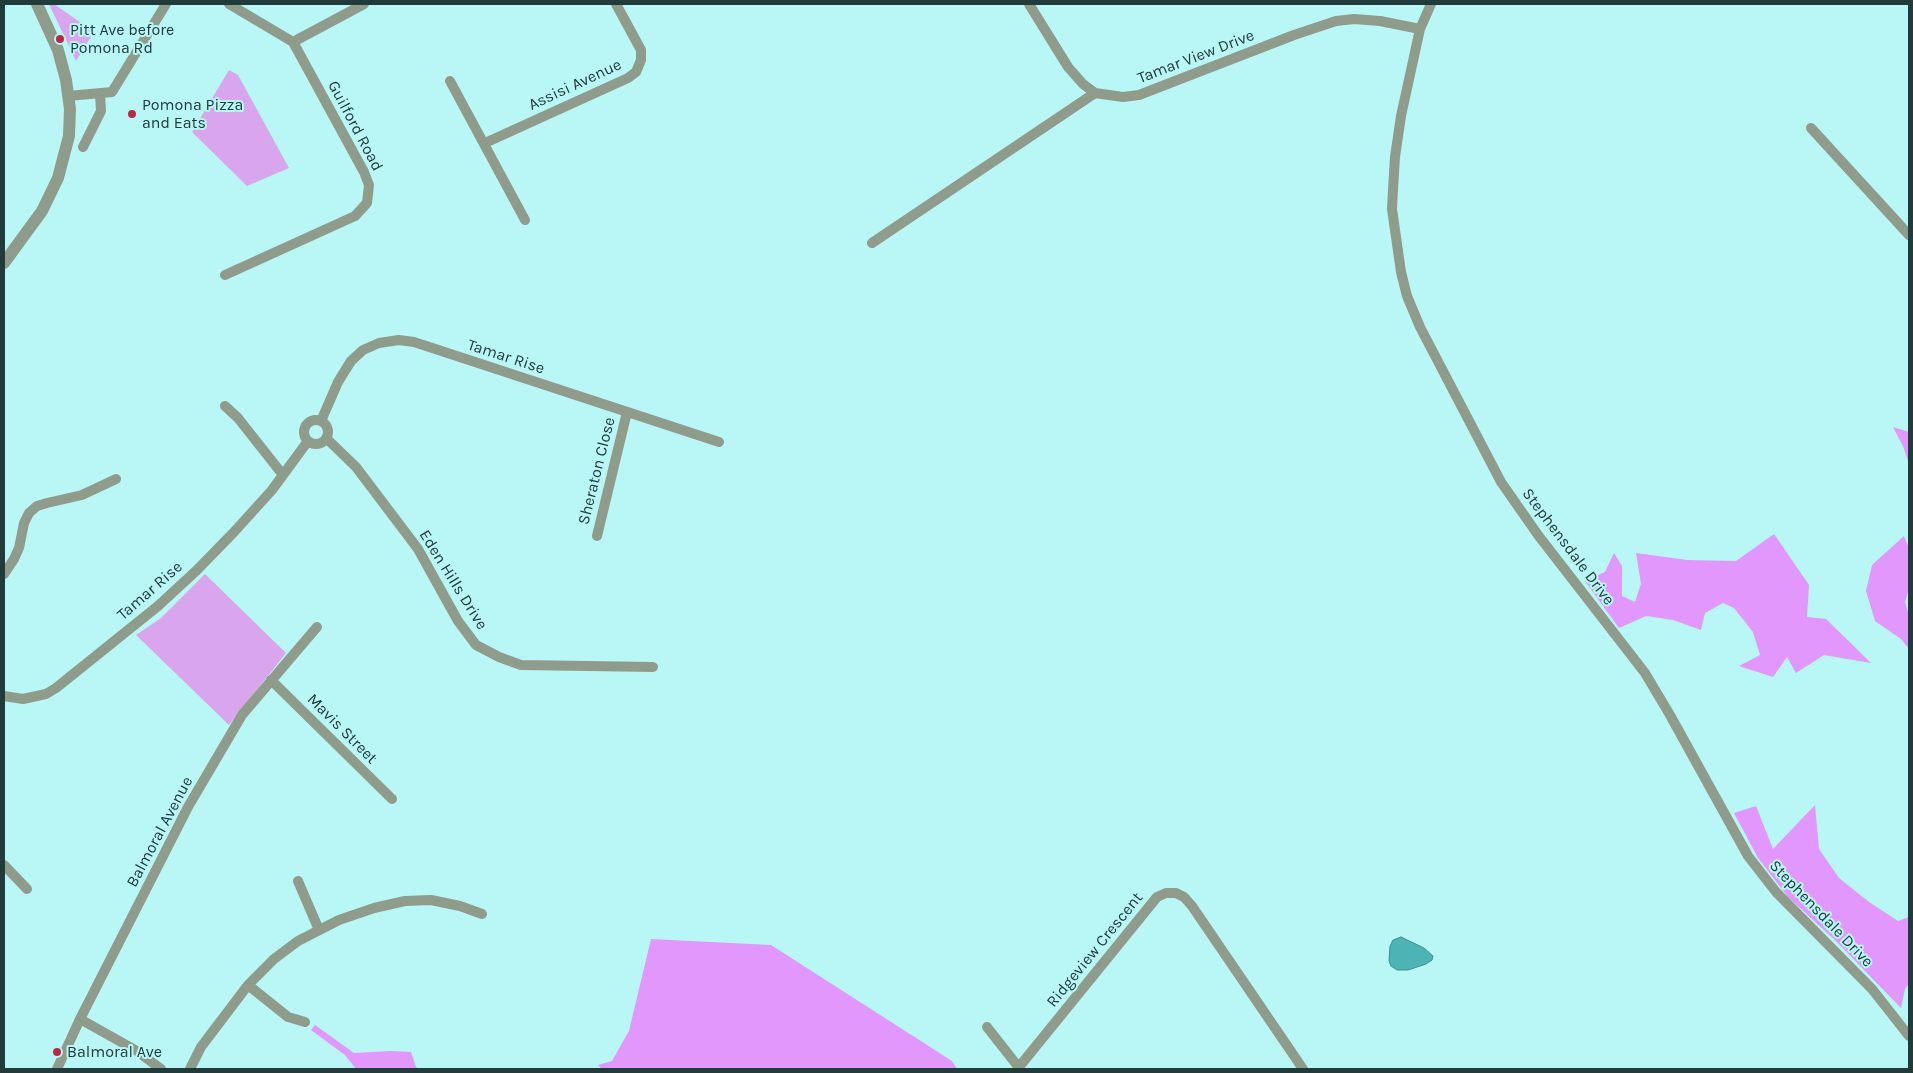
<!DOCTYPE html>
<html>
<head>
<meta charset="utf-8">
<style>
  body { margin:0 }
  #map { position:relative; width:1913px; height:1073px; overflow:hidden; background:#b9f7f7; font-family:Karla,sans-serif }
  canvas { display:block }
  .frame { position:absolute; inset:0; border:5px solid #213a3a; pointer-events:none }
</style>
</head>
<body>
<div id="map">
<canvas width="1913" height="1073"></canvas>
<div class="frame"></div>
</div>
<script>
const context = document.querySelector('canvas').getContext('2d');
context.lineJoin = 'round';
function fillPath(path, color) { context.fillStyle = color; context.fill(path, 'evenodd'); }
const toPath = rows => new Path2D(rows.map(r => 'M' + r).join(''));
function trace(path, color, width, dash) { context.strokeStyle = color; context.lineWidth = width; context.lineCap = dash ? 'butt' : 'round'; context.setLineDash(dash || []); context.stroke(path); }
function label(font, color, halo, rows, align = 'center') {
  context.font = font + ' Karla,sans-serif'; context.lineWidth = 4; context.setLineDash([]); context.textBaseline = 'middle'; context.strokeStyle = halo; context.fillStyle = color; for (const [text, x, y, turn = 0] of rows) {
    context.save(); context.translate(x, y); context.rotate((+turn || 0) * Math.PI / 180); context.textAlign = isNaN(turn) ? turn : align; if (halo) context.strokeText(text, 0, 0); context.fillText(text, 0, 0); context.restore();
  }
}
const green = toPath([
  [49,4,54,4,94,32,76,61],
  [229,70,238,75,289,168,247,186,192,132],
  [205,574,286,653,229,725,136,635,161,618]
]);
const forest = toPath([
  [1893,427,1909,432,1909,464,1903,446],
  [1774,534,1809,585,1807,617,1826,619,1871,663,1824,655,1796,673,1787,657,1773,677,1739,666,1760,655,1753,632,1734,608,1723,603,1705,613,1701,630,1673,620,1646,616,1619,628,1585,581,1605,572,1614,553,1622,566,1622,596,1635,602,1641,584,1636,553,1687,560,1736,561],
  [1904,536,1909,548,1909,589,1905,602,1909,615,1909,649,1901,639,1875,621,1866,591,1872,565],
  [1815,805,1819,849,1839,878,1869,902,1898,921,1909,917,1909,983,1905,989,1901,1008,1836,941,1788,897,1758,858,1734,813,1756,806,1773,849],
  [651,939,771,945,952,1061,957,1069,602,1069,598,1065,612,1061,629,1031],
  [315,1025,354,1053,391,1051,411,1052,416,1067,419,1069,356,1069,345,1055,311,1030]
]);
const water = toPath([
  [1401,937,1424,948,1433,956,1432,960,1426,964,1408,970,1397,970,1391,966,1389,961,1390,946,1393,940,1401,937]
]);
const minor = toPath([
  [1029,4,1068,67,1083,84,1095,93],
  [1431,4,1420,29,1401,116,1395,157,1393,190,1392,209,1401,272,1407,296,1420,327,1501,482,1538,535,1645,673,1670,715,1748,856,1776,892,1872,989,1909,1036],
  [293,42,364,4],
  [450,81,525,220],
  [68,96,112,92,166,4],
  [1811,128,1909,235],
  [485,143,628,78,636,72,641,60,641,50,616,4],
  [83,147,101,111,100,94],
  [872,243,1095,93,1123,97,1139,95,1294,35,1336,21,1354,19,1380,21,1420,29],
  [225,275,355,216,367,203,369,185,364,172,293,42,229,4],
  [225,406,238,418,283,475],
  '304 432a12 12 0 1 1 24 0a12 12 0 1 1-24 0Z',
  [321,421,338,382,351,361,363,350,379,343,399,340,414,342,719,442],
  [326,438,356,467,418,549,458,621,476,645,499,657,521,665,653,667],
  [597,536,627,412],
  [4,574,14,559,19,548,24,523,29,513,37,506,47,503,82,495,116,479],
  [271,680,392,799],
  [4,696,23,699,46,694,56,688,158,606,197,570,234,532,272,490,308,441],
  [4,865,27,889],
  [298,881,319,930],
  [248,985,288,1017,305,1022],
  [80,1019,137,1051,161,1069],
  [987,1027,1020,1069],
  [1019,1067,1157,897,1166,893,1176,893,1184,897,1192,906,1303,1069],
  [57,1069,80,1019,188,807,242,715,317,627],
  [190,1069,201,1047,248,985,274,959,298,941,339,920,374,908,405,901,431,900,460,906,482,914]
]);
const tertiary = toPath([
  [4,263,42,211,58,178,69,136,70,109,66,80,58,50,37,4]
]);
const markers = [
  [60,39,5,"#ba2943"],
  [132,114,5,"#ba2943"],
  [57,1052,5,"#ba2943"]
];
const poiNames = [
  ["Pitt Ave before",70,30],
  ["Pomona Rd",70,48],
  ["Pomona Pizza",142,105],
  ["and Eats",142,123],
  ["Balmoral Ave",67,1052]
];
const streetNames = [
  ["Tamar View Drive",1196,57,-21],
  ["Assisi Avenue",575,85,-25],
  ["Guilford Road",355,126,62],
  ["Tamar Rise",506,357,18],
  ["Sheraton Close",597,471,-76],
  ["Stephensdale Drive",1568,547,53],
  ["Eden Hills Drive",453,580,58],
  ["Tamar Rise",150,591,-41],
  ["Mavis Street",342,729,45],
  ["Balmoral Avenue",160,832,-62],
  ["Stephensdale Drive",1821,914,46],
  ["Ridgeview Crescent",1095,950,-51]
];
fillPath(green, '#d9a5ec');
fillPath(forest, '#e197fb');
fillPath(water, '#4db3b4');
trace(water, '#408f8f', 1);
trace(minor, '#909c8b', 10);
trace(tertiary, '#909c8b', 12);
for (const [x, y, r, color] of markers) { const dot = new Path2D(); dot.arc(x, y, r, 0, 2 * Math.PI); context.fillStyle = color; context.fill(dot); trace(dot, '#b9f7f7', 2); }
label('16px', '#213a3a', '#b9f7f7', poiNames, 'left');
label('16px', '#213a3a', '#b9f7f7', streetNames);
</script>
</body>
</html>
